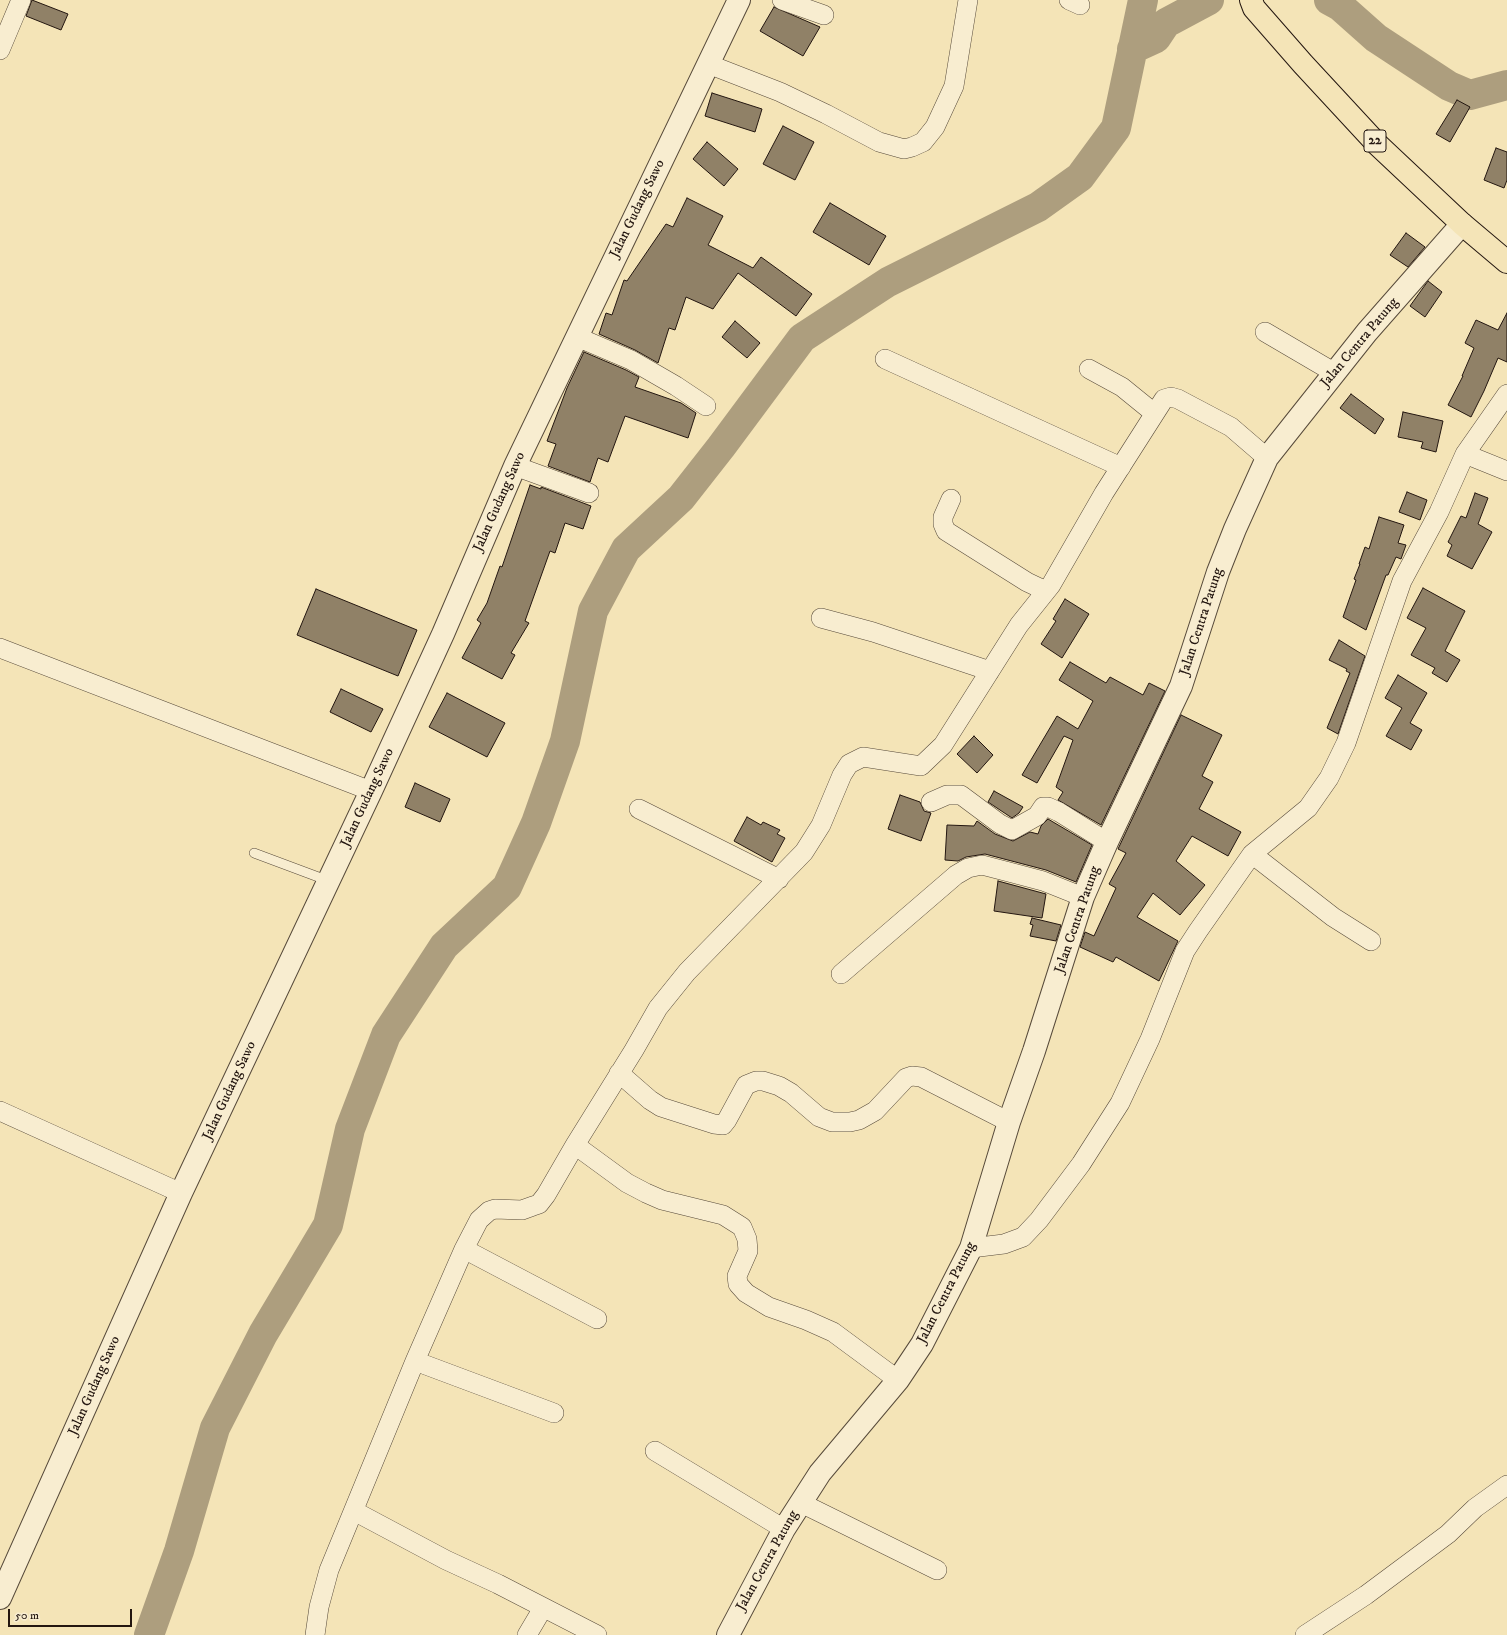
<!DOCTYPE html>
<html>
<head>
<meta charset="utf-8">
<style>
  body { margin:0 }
  #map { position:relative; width:1507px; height:1635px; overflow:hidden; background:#f4e4b7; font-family:"IM FELL DW Pica",serif }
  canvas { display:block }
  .scale { position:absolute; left:8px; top:1609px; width:124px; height:18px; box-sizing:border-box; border:2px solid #231610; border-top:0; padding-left:5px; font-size:12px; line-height:14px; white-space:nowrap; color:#231610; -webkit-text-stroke:3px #f8edd0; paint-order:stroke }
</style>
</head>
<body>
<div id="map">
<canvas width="1507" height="1635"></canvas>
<div class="scale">50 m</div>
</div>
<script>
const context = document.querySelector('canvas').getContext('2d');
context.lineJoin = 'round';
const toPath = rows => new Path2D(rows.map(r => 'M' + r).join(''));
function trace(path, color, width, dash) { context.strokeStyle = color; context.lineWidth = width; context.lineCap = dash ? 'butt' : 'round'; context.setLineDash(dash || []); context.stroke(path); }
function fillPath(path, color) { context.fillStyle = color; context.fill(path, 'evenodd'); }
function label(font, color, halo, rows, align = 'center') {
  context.font = font + ' "IM FELL DW Pica",serif'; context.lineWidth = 3; context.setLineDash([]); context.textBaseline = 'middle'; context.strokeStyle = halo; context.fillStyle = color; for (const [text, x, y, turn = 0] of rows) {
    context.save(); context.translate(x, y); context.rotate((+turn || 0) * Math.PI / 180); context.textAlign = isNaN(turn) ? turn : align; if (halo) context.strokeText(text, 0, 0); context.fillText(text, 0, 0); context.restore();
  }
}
const river = toPath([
  [1329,0,1340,6,1376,38,1449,86,1470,95,1507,85],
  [1132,49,1156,38,1166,23,1209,0],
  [149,1635,179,1551,215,1428,263,1334,328,1225,350,1129,386,1035,444,946,507,887,536,823,565,741,593,611,626,549,681,498,721,447,802,338,888,282,1038,207,1080,177,1116,128,1143,0]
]);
const building = toPath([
  [32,0,68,14,61,30,26,16,32,0],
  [774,7,820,27,803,56,760,31,774,7],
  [712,93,762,109,755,132,705,116,712,93],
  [1457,100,1470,107,1450,142,1436,134,1457,100],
  [783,126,814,142,795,180,763,164,783,126],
  [707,142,738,169,724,186,693,159,707,142],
  [1496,148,1507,152,1507,180,1504,188,1484,180,1496,148],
  [687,198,723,216,708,245,753,268,761,257,812,294,796,316,738,273,713,309,686,297,675,330,669,328,658,363,635,350,599,334,606,313,612,315,624,280,627,281,666,224,673,227,687,198],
  [830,203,886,236,869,265,813,232,830,203],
  [1406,233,1425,247,1408,267,1390,255,1406,233],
  [1428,281,1442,292,1425,317,1410,306,1428,281],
  [1507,313,1507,362,1498,358,1484,391,1471,417,1448,405,1463,376,1462,376,1474,348,1465,343,1476,320,1498,330,1507,313],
  [735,321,760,343,747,358,722,337,735,321],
  [584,352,626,370,639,377,635,387,681,403,696,413,688,438,625,416,608,462,598,458,590,482,548,466,556,444,547,441,567,388,584,352],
  [1351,394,1384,419,1375,434,1340,408,1351,394],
  [1403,412,1443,421,1436,452,1421,448,1423,442,1398,437,1403,412],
  [530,485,541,489,541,487,591,506,583,529,565,523,555,553,550,551,525,621,529,623,511,653,515,655,502,679,462,658,481,623,477,620,487,603,500,566,502,567,530,485],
  [1407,492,1427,500,1420,520,1399,512,1407,492],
  [1475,493,1488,498,1478,524,1492,532,1472,569,1447,556,1452,545,1448,542,1461,516,1466,518,1475,493],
  [1379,517,1404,525,1398,543,1406,545,1401,559,1396,557,1388,575,1386,575,1366,630,1343,617,1356,580,1354,579,1360,564,1359,564,1365,547,1369,549,1379,517],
  [1423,588,1465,611,1445,651,1460,660,1447,682,1432,673,1435,668,1411,655,1426,628,1407,618,1423,588],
  [316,589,417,630,398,676,297,635,316,589],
  [1065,599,1089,614,1062,658,1041,644,1056,621,1053,619,1065,599],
  [1339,640,1365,656,1338,734,1327,728,1350,673,1346,671,1347,669,1329,660,1339,640],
  [1070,662,1106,683,1110,677,1143,695,1149,683,1165,691,1101,825,1058,800,1063,792,1056,787,1073,740,1064,736,1037,783,1022,775,1057,716,1078,729,1093,701,1059,680,1070,662],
  [1398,675,1427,693,1410,723,1422,730,1411,750,1386,736,1402,708,1385,698,1398,675],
  [341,689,383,709,371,732,330,712,341,689],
  [447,693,505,723,487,757,429,727,447,693],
  [1181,715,1222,735,1202,776,1213,782,1199,809,1241,832,1228,856,1192,836,1176,861,1205,885,1180,915,1153,893,1137,917,1178,941,1159,981,1116,957,1113,962,1080,947,1085,932,1094,936,1116,888,1109,884,1126,853,1118,849,1181,715],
  [974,736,993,755,977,773,957,754,974,736],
  [415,783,450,799,440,822,405,807,415,783],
  [994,791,1023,807,1019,813,1012,818,988,802,994,791],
  [900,795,920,802,924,811,931,813,921,841,888,829,900,795],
  [747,817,761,825,763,822,780,830,777,834,785,838,772,862,734,841,747,817],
  [1048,819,1092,845,1076,882,1046,870,985,854,966,857,958,861,945,860,947,825,974,826,977,821,995,834,1013,841,1030,832,1038,834,1041,826,1048,819],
  [998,881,1046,894,1042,918,994,911,998,881],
  [1032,918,1061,925,1056,941,1030,936,1033,925,1030,924,1032,918]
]);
const service = toPath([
  [254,853,329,881]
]);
const minor = toPath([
  [782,0,824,15],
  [1069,0,1080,5],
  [0,50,21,0],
  [708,64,780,92,826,114,879,142,904,149,912,147,923,142,935,127,954,86,968,0],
  [1265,332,1335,373],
  [577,337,631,360,676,386,706,406],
  [885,359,1121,467],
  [1089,369,1122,387,1154,413],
  [1465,454,1507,471],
  [515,466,589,493],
  [951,499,943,517,943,524,946,531,1027,582,1046,591],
  [821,618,873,632,990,671],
  [0,648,371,791],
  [931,802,947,795,961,795,1000,824,1012,830,1037,816,1043,807,1048,807,1059,812,1107,842],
  [639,809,779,879],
  [1252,854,1333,917,1371,941],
  [841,974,956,875,968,868,982,865,1009,872,1043,881,1083,897],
  [619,1073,650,1100,661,1107,714,1124,723,1125,727,1120,746,1085,756,1081,763,1081,779,1086,791,1093,819,1117,832,1122,850,1122,859,1120,875,1111,906,1078,912,1076,921,1077,1009,1122],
  [0,1111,181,1193],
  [575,1145,627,1183,646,1193,662,1200,723,1215,742,1227,747,1239,748,1251,737,1276,738,1284,746,1293,769,1307,806,1320,833,1332,898,1380],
  [971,1248,1004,1244,1023,1237,1039,1220,1081,1164,1120,1103,1150,1039,1185,951,1198,931,1252,854,1308,808,1329,778,1346,743,1402,581,1439,512,1465,454,1507,394],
  [464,1249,597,1319],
  [415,1361,554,1413],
  [655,1451,784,1529],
  [801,1503,937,1570],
  [354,1511,446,1560,498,1584,597,1635],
  [315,1635,319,1607,329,1570,415,1361,464,1249,479,1220,489,1211,495,1209,522,1210,533,1206,539,1204,546,1195,575,1145,634,1050,658,1008,687,972,804,852,821,825,842,775,849,764,863,757,921,766,943,745,1019,625,1051,585,1104,493,1164,399,1171,397,1178,399,1231,427,1267,458],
  [527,1635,543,1608],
  [1305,1635,1366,1595,1448,1534,1475,1508,1507,1485]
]);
const tertiary = toPath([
  [0,1598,181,1193,371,791,443,634,515,466,739,0],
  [728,1635,784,1529,820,1473,898,1380,922,1344,971,1248,1009,1122,1034,1051,1083,897,1107,842,1181,686,1218,572,1235,529,1267,458,1367,332,1462,224]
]);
const trunk = toPath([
  [1251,0,1254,8,1303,64,1378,145,1462,224,1507,262]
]);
const shields = [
  [1375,141,22]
];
const shieldNames = [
  ["22",1375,141]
];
const streetNames = [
  ["Jalan Gudang Sawo",638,209,-64],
  ["Jalan Centra Patung",1360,343,-50],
  ["Jalan Gudang Sawo",500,502,-66],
  ["Jalan Centra Patung",1202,622,-72],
  ["Jalan Gudang Sawo",368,798,-65],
  ["Jalan Centra Patung",1078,920,-71],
  ["Jalan Gudang Sawo",230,1091,-65],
  ["Jalan Centra Patung",947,1293,-63],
  ["Jalan Gudang Sawo",95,1386,-66],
  ["Jalan Centra Patung",768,1561,-61]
];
trace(river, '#ad9e7e', 30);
fillPath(building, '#908167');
trace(building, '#231610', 1);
trace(service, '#574a3a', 10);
trace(minor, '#574a3a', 20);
trace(tertiary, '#574a3a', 24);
trace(trunk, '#231610', 24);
trace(service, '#f8edd0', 9);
trace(minor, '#f8edd0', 19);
trace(tertiary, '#f8edd0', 22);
trace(trunk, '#f4e4b7', 22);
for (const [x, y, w] of shields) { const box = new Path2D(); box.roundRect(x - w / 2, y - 11, w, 22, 3); context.fillStyle = '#f8edd0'; context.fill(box); trace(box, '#231610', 1); }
label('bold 13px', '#231610', null, shieldNames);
label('14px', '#231610', '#f8edd0', streetNames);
</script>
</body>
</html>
